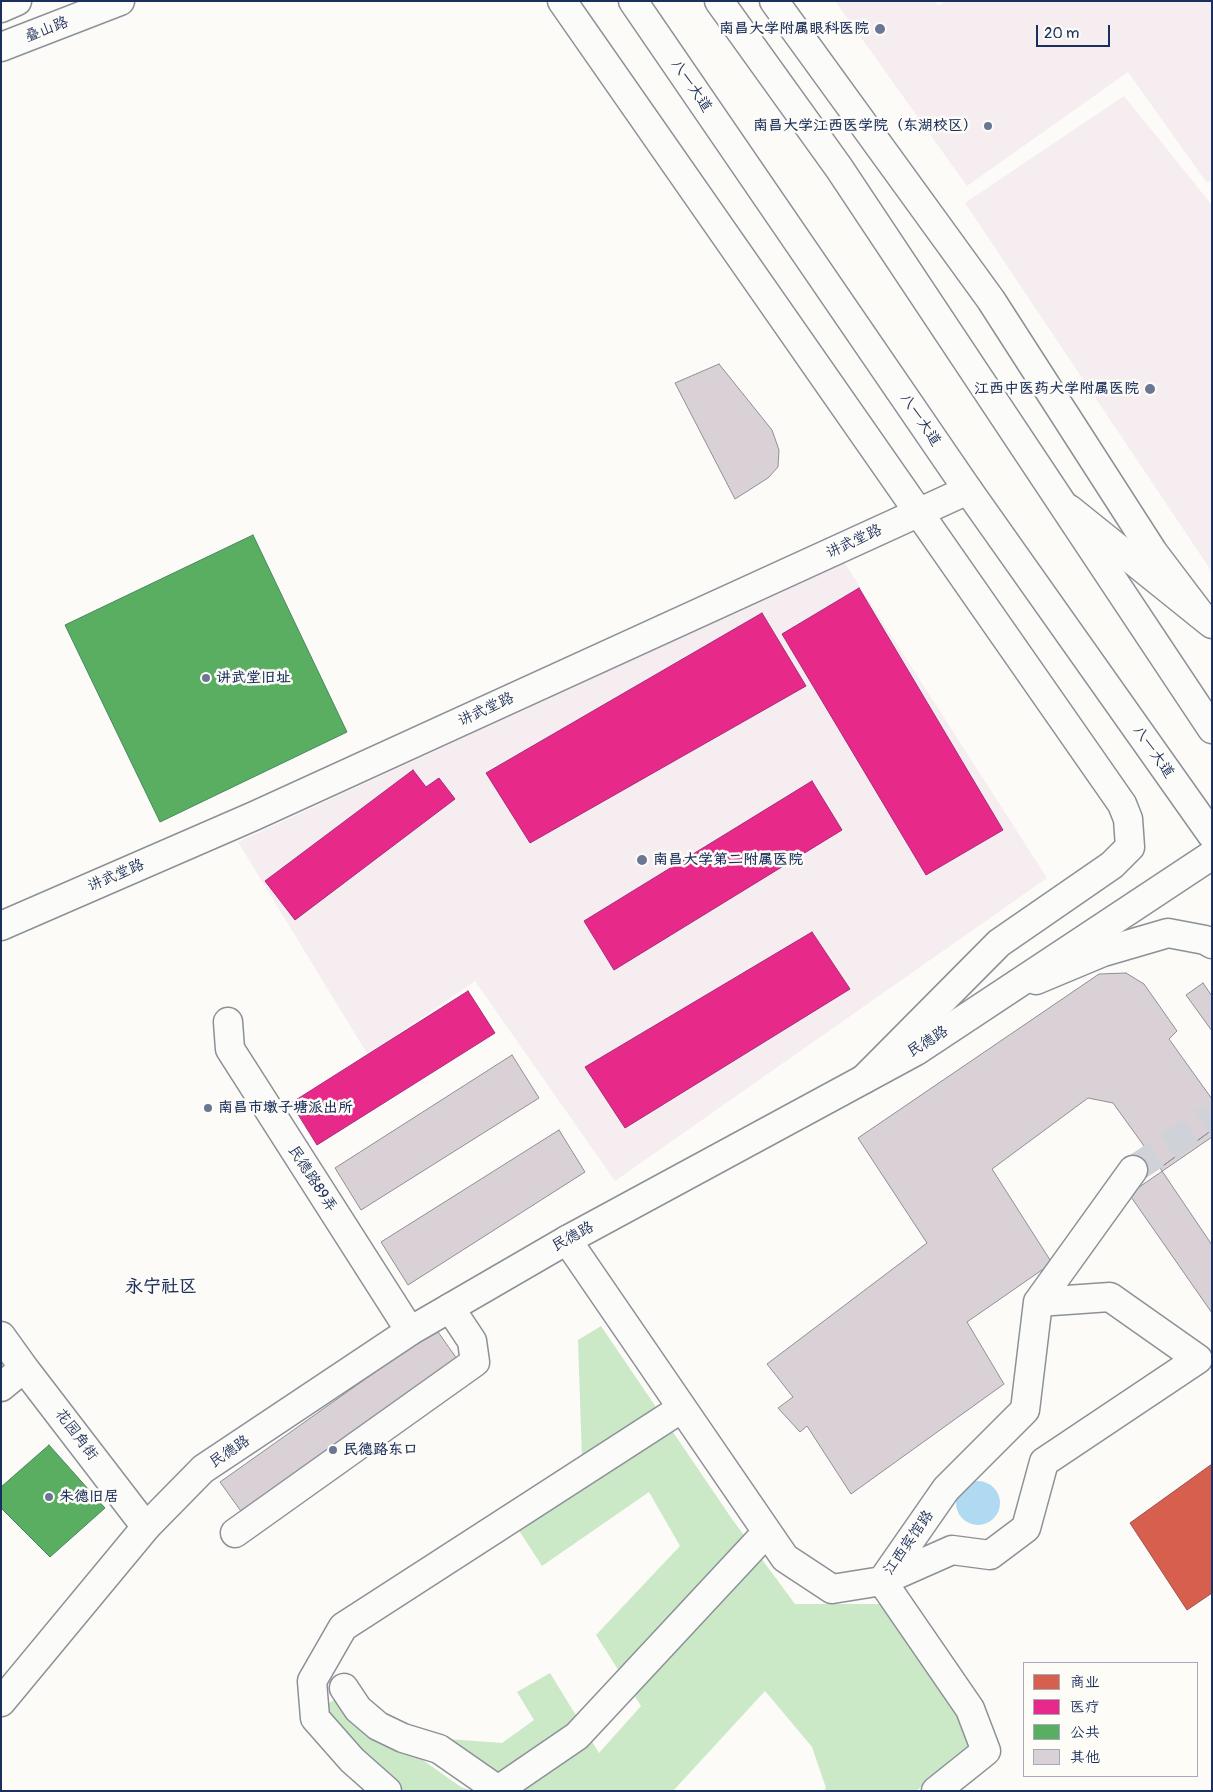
<!DOCTYPE html>
<html>
<head>
<meta charset="utf-8">
<style>
  body { margin:0 }
  #map { position:relative; width:1213px; height:1792px; overflow:hidden; background:#fcfbf8; font-family:Pangolin,"LXGW WenKai TC",sans-serif }
  canvas { display:block }
  .frame { position:absolute; inset:0; border:2px solid #1b2f5e; pointer-events:none }
  .legend { position:absolute; left:1023px; top:1662px; width:175px; height:115px; box-sizing:border-box; background:#fdfcf7; border:1px solid #a3aaba; margin:0; padding:6px 9px; list-style:none; font-size:15px; color:#1b2f5e }
  .legend li { display:flex; align-items:center; gap:10px; height:25px }
  .legend b { width:25px; border:1px solid #a3aaba }
  .scale { position:absolute; left:1036px; top:25px; width:74px; height:22px; box-sizing:border-box; border:2px solid #1b2f5e; border-top:0; padding-left:6px; font-size:15px; line-height:18px; white-space:nowrap; color:#1b2f5e; -webkit-text-stroke:4px #fdfcf7; paint-order:stroke }
</style>
</head>
<body>
<div id="map">
<canvas width="1213" height="1792"></canvas>
<div class="frame"></div>
<ul class="legend">
<li><b style="height:14px;background:#d6604d"></b>商业</li>
<li><b style="height:14px;background:#e7298a"></b>医疗</li>
<li><b style="height:14px;background:#5aae61"></b>公共</li>
<li><b style="height:14px;background:#dad1d7"></b>其他</li>
</ul>
<div class="scale">20 m</div>
</div>
<script>
const context = document.querySelector('canvas').getContext('2d');
context.lineJoin = 'round';
function fillPath(path, color) { context.fillStyle = color; context.fill(path, 'evenodd'); }
const toPath = rows => new Path2D(rows.map(r => 'M' + r).join(''));
function trace(path, color, width, dash) { context.strokeStyle = color; context.lineWidth = width; context.lineCap = dash ? 'butt' : 'round'; context.setLineDash(dash || []); context.stroke(path); }
function label(font, color, halo, rows, align = 'center') {
  context.font = font + ' Pangolin,"LXGW WenKai TC",sans-serif'; context.lineWidth = 5; context.setLineDash([]); context.textBaseline = 'middle'; context.strokeStyle = halo; context.fillStyle = color; for (const [text, x, y, turn = 0] of rows) {
    context.save(); context.translate(x, y); context.rotate((+turn || 0) * Math.PI / 180); context.textAlign = isNaN(turn) ? turn : align; if (halo) context.strokeText(text, 0, 0); context.fillText(text, 0, 0); context.restore();
  }
}
const built = toPath([
  [835,1,935,1,938,6,945,1,1212,1,1212,180,1207,183,1128,72,967,186],
  [1124,96,1212,205,1212,572,965,203],
  [844,562,1047,878,615,1181,475,981,368,1055,238,842]
]);
const green = toPath([
  [601,1326,732,1519,795,1604,886,1604,961,1712,975,1744,916,1791,824,1791,826,1788,812,1747,765,1691,673,1791,481,1791,448,1739,502,1743,534,1720,517,1692,550,1673,599,1753,641,1706,596,1635,680,1546,649,1492,542,1566,507,1512,582,1460,578,1340],
  [336,1699,461,1787,472,1791,397,1791,328,1714,325,1705]
]);
const water = toPath([
  '956 1503a22 22 0 1 1 44 0a22 22 0 1 1-44 0Z'
]);
const shops = toPath([
  [1212,1464,1212,1593,1187,1610,1130,1523,1212,1464]
]);
const health = toPath([
  [859,588,1003,830,926,875,782,634,859,588],
  [762,613,806,686,530,843,486,773,762,613],
  [413,770,426,787,439,778,455,799,295,920,265,881,413,770],
  [812,781,842,830,614,970,584,921,812,781],
  [812,932,850,989,625,1128,585,1067,812,932],
  [468,991,495,1033,317,1145,291,1103,468,991]
]);
const public = toPath([
  [253,535,347,732,160,822,65,625,253,535],
  [49,1445,105,1508,50,1557,1,1508,1,1487,49,1445]
]);
const building = toPath([
  [719,364,772,430,779,450,778,467,768,478,735,499,675,383,719,364],
  [1126,973,1144,984,1177,1031,1169,1039,1212,1099,1212,1130,1160,1168,1113,1103,1088,1098,992,1169,1052,1263,967,1322,1004,1384,851,1494,807,1426,800,1432,778,1408,793,1397,767,1364,927,1243,858,1138,1099,974,1126,973],
  [1203,983,1212,996,1212,1031,1186,995,1203,983],
  [512,1055,539,1098,361,1210,335,1168,512,1055],
  [559,1130,585,1172,408,1285,381,1242,559,1130],
  [1212,1130,1212,1245,1160,1168,1212,1130],
  [1212,1137,1212,1313,1129,1194,1212,1137],
  [436,1329,464,1369,248,1521,220,1482,436,1329]
]);
const minorTunnel = toPath([
  [1133,1170,1212,1117]
]);
const minor = toPath([
  [1069,509,1212,624],
  [1,926,254,816,968,490],
  [1036,980,1103,952,1168,933,1205,940,1212,944],
  [228,1022,230,1049,410,1331],
  [567,1240,785,1558,832,1589,882,1581,946,1489,1025,1410,1038,1302,1133,1170],
  [1,1336,24,1368],
  [1,1387,24,1368,146,1527],
  [235,1533,475,1362,472,1341,450,1308],
  [344,1688,358,1709,378,1726,403,1738,439,1749,498,1790,577,1736,767,1532],
  [387,1791,352,1760,315,1718,312,1681,343,1627,682,1408],
  [936,1791,986,1751,970,1709,882,1581,952,1550,990,1555,1026,1528,1044,1462,1198,1359,1110,1297,1038,1302]
]);
const major = toPath([
  [1,8,17,1],
  [1,47,120,1],
  [1,1702,146,1527,203,1469,410,1331,567,1240,916,1051,1212,855]
]);
const highway = toPath([
  [562,1,1122,804,1128,819,1130,847,1112,865,999,943,864,1079],
  [633,1,968,490,1212,835],
  [719,1,839,168,1212,729],
  [774,1,991,300,1153,552,1200,614]
]);
const markers = [
  [880,29,6,"#6a7694"],
  [988,126,5,"#6a7694"],
  [1150,389,6,"#6a7694"],
  [206,678,5,"#6a7694"],
  [642,860,6,"#6a7694"],
  [208,1108,5,"#6a7694"],
  [333,1450,5,"#6a7694"],
  [49,1497,5,"#6a7694"]
];
const poiNames = [
  ["南昌大学附属眼科医院",869,29,"right"],
  ["南昌大学江西医学院（东湖校区）",978,126,"right"],
  ["江西中医药大学附属医院",1139,389,"right"],
  ["讲武堂旧址",216,678],
  ["南昌大学第二附属医院",653,860],
  ["南昌市墩子塘派出所",218,1108],
  ["民德路东口",343,1450],
  ["朱德旧居",59,1497]
];
const streetNames = [
  ["叠山路",47,30,-21],
  ["八一大道",691,86,56],
  ["八一大道",920,420,56],
  ["讲武堂路",854,542,-25],
  ["讲武堂路",486,710,-25],
  ["八一大道",1153,752,55],
  ["讲武堂路",116,876,-23],
  ["民德路",928,1042,-32],
  ["民德路89弄",312,1179,57],
  ["民德路",573,1237,-29],
  ["花园角街",76,1435,53],
  ["民德路",230,1452,-34],
  ["江西宾馆路",909,1543,-55]
];
const quarterNames = [
  ["永宁社区",161,1287]
];
fillPath(built, '#f5edef');
fillPath(green, '#cbe9c7');
fillPath(water, '#b0d9f2');
fillPath(shops, '#d6604d');
trace(shops, '#9e5152', 1);
fillPath(health, '#e7298a');
trace(health, '#aa2b7d', 1);
fillPath(public, '#5aae61');
trace(public, '#478860', 1);
fillPath(building, '#dad1d7');
trace(building, '#8c9097', 1);
trace(minorTunnel, '#cfd2d9', 28, [28, 14]);
trace(minor, '#8c9097', 31);
trace(major, '#8c9097', 31);
trace(highway, '#8c9097', 31);
trace(minor, '#fbfbf9', 28);
trace(major, '#fbfbf9', 28);
trace(highway, '#fbfbf9', 28);
for (const [x, y, r, color] of markers) { const dot = new Path2D(); dot.arc(x, y, r, 0, 2 * Math.PI); context.fillStyle = color; context.fill(dot); trace(dot, '#fdfcf7', 2); }
label('bold 15px', '#1b2f5e', '#fdfcf7', poiNames, 'left');
label('15px', '#1b2f5e', '#fdfcf7', streetNames);
label('bold 18px', '#1b2f5e', '#fdfcf7', quarterNames);
</script>
</body>
</html>
